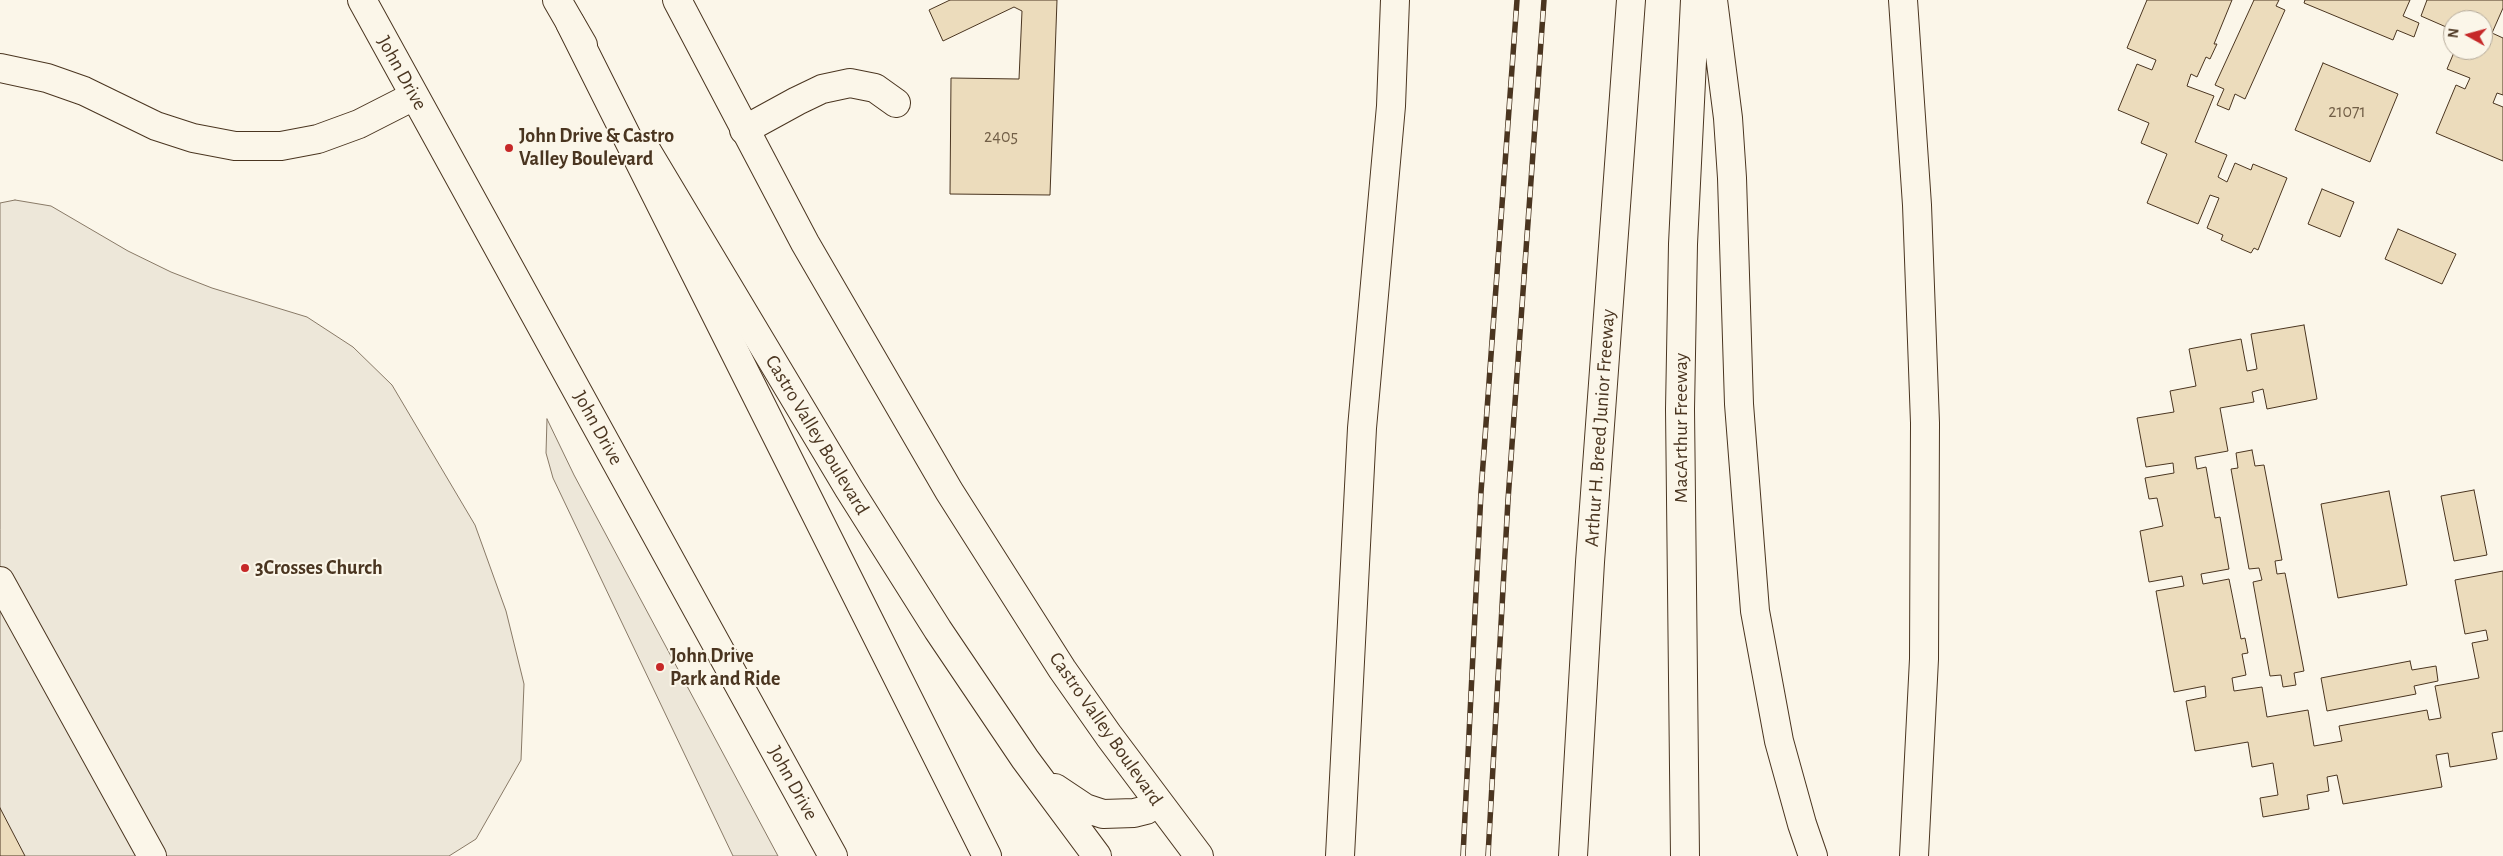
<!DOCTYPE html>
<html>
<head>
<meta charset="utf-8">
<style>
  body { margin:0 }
  #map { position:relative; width:2503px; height:856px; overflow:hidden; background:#fbf6e9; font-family:"Alegreya Sans",sans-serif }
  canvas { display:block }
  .north { position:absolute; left:2443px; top:10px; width:50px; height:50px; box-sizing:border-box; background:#fbf6e9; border:1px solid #b4a999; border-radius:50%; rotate:277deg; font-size:14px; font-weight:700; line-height:20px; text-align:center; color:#4a3520 }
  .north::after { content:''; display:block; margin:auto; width:18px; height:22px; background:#c62828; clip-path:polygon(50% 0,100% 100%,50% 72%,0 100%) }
</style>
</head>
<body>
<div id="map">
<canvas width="2503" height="856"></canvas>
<div class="north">N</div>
</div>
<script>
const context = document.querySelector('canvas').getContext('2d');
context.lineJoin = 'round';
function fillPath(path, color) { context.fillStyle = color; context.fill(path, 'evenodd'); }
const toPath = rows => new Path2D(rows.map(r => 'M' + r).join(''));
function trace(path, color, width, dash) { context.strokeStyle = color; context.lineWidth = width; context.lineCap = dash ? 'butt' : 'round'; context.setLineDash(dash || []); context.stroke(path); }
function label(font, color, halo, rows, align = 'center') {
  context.font = font + ' "Alegreya Sans",sans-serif'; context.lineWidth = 4; context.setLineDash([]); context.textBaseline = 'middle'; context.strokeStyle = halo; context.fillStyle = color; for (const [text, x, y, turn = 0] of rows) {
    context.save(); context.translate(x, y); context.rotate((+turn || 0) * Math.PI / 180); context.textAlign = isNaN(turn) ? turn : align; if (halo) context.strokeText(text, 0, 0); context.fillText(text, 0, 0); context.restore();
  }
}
const parking = toPath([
  [15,200,51,206,128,251,171,272,212,288,307,317,353,347,392,385,475,525,506,611,524,684,521,760,476,839,449,856,0,856,0,203,15,200],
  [547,419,574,475,778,856,733,856,553,478,546,453,547,419]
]);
const building = toPath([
  [950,0,1057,0,1050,195,950,194,951,78,1019,79,1022,11,1014,7,943,41,929,10,950,0],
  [2147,0,2232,0,2214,44,2217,44,2210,59,2206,57,2197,77,2191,74,2187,86,2214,96,2195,142,2227,155,2218,177,2227,182,2235,163,2251,170,2253,164,2287,178,2258,250,2254,248,2251,253,2221,240,2223,235,2207,228,2219,198,2210,195,2198,224,2147,203,2167,154,2141,143,2149,123,2118,110,2137,64,2152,70,2156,60,2127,48,2147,0],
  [2254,0,2279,0,2276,6,2285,10,2245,99,2235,94,2229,110,2217,105,2224,89,2215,85,2254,0],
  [2305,0,2410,0,2403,16,2419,23,2414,37,2397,30,2393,40,2304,3,2305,0],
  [2427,0,2503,0,2503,8,2492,33,2503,38,2503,95,2497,93,2493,103,2503,107,2503,161,2436,133,2456,85,2465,89,2470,78,2447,69,2455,50,2483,50,2483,20,2453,20,2453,30,2421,16,2427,0],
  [2323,63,2398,94,2370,162,2295,130,2323,63],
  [2322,189,2354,202,2340,237,2308,224,2322,189],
  [2398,229,2456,254,2442,284,2385,259,2398,229],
  [2304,325,2317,399,2267,409,2263,389,2252,392,2254,402,2220,408,2228,451,2195,457,2197,469,2206,467,2215,518,2220,517,2229,569,2201,574,2203,584,2229,579,2241,639,2245,638,2248,653,2242,654,2246,675,2232,678,2234,691,2262,687,2267,717,2308,710,2314,746,2342,741,2339,726,2427,710,2429,720,2441,718,2435,686,2479,678,2472,643,2488,640,2486,630,2465,634,2455,580,2503,571,2503,731,2492,733,2497,759,2450,767,2448,753,2436,755,2442,787,2343,804,2337,775,2327,777,2329,791,2307,795,2309,809,2263,817,2260,798,2278,795,2273,763,2252,767,2248,742,2195,751,2186,701,2206,697,2205,686,2174,692,2156,591,2184,586,2182,576,2149,582,2140,531,2163,526,2157,498,2149,499,2145,478,2174,473,2173,463,2146,467,2137,418,2174,412,2170,391,2196,386,2189,349,2241,339,2247,371,2257,369,2251,334,2304,325],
  [2252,450,2255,466,2264,465,2282,560,2275,561,2277,574,2285,573,2304,671,2294,673,2296,685,2283,687,2281,675,2270,676,2253,582,2262,580,2259,568,2249,569,2231,469,2238,468,2236,453,2252,450],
  [2474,490,2487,555,2454,561,2441,496,2474,490],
  [2389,491,2407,585,2338,598,2321,504,2389,491],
  [2410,661,2412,670,2436,666,2438,681,2414,686,2416,694,2327,711,2321,678,2410,661],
  [0,808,25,856,0,856,0,808]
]);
const minor = toPath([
  [0,68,47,78,84,91,156,126,193,138,235,146,281,146,318,139,359,124,414,96],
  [744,130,797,101,822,89,850,83,875,88,896,103],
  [0,581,152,856]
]);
const major = toPath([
  [362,0,833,856],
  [557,0,583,45],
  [677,0,805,243,949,491,1062,669,1109,736,1199,856],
  [645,148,849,489,938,630,1025,759,1097,856],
  [1055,788,1085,808,1103,814,1134,813,1146,810,1158,802]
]);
const highway = toPath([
  [1713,0,1728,118,1732,178,1739,404,1755,611,1779,741,1802,824,1813,856],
  [1903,0,1917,205,1925,423,1924,659,1914,856],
  [570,23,987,856],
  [1340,856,1362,428,1391,106,1395,0],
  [1573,856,1590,562,1631,0],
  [1685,856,1680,409,1683,244,1695,0]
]);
const rail = toPath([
  [1463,856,1481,492,1517,0],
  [1488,856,1508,500,1544,0]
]);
const markers = [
  [509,148,5,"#c62828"],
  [245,568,5,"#c62828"],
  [660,667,5,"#c62828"]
];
const numberNames = [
  ["21071",2347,112],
  ["2405",1001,137]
];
const streetNames = [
  ["John Drive",402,73,61],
  ["John Drive",598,428,61],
  ["Arthur H. Breed Junior Freeway",1600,428,-86],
  ["MacArthur Freeway",1681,428,-90],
  ["Castro Valley Boulevard",817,435,59],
  ["Castro Valley Boulevard",1106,729,55],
  ["John Drive",793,783,61]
];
const poiNames = [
  ["John Drive & Castro",519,136],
  ["Valley Boulevard",519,159],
  ["3Crosses Church",255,568],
  ["John Drive",670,656],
  ["Park and Ride",670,679]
];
fillPath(parking, '#ede7d9');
trace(parking, '#887966', 1);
fillPath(building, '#ecdcbc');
trace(building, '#4a3520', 1);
trace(minor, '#4a3520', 30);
trace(major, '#4a3520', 30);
trace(highway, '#4a3520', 30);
trace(minor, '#fbf6e9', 28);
trace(major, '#fbf6e9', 28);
trace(highway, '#fbf6e9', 28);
trace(rail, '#4a3520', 5.5);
trace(rail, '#fbf6e9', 4, [11]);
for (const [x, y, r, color] of markers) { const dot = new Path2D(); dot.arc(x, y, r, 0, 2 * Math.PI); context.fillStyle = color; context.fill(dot); trace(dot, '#fbf6e9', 2); }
label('18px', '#725f47', null, numberNames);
label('20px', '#4a3520', '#fbf6e9', streetNames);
label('bold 20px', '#4a3520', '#fbf6e9', poiNames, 'left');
</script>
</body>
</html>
